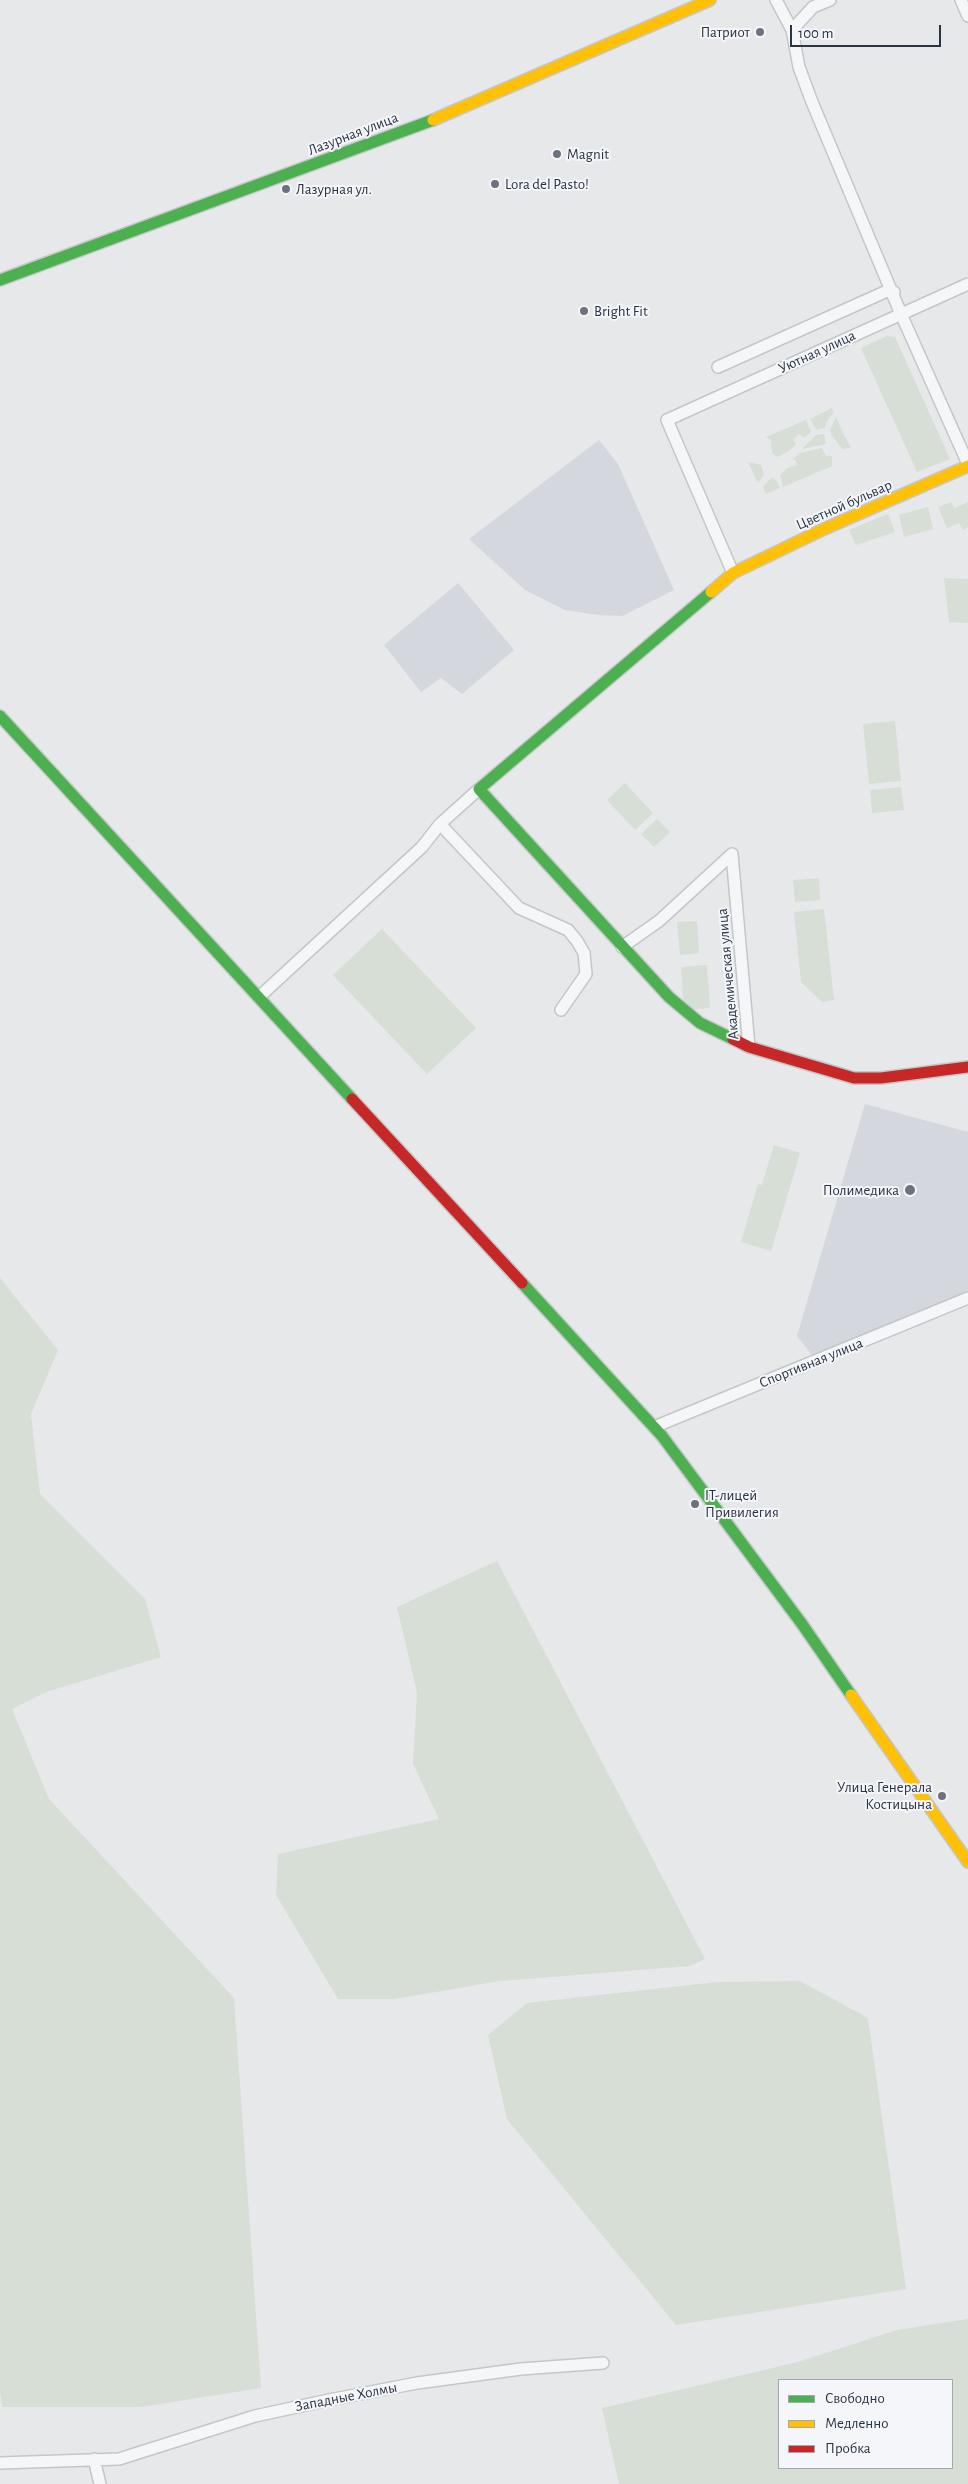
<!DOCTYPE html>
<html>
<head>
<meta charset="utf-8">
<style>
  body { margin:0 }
  #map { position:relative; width:968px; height:2484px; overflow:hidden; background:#e6e8ea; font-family:"Alegreya Sans",sans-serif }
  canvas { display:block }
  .legend { position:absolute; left:778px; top:2379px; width:175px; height:90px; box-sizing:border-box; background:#f4f6f9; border:1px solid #a4a8b1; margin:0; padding:6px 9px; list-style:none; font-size:15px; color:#2b3445 }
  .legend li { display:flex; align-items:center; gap:10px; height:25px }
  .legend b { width:25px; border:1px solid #a4a8b1 }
  .scale { position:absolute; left:790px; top:25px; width:151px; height:22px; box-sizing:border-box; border:2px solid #2b3445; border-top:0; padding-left:6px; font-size:15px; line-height:18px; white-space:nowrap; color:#2b3445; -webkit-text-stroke:4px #f4f6f9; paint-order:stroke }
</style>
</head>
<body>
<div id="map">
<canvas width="968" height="2484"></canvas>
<ul class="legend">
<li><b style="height:6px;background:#4caf50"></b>Свободно</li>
<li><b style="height:6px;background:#ffc107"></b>Медленно</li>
<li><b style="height:6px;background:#c62828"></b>Пробка</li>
</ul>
<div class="scale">100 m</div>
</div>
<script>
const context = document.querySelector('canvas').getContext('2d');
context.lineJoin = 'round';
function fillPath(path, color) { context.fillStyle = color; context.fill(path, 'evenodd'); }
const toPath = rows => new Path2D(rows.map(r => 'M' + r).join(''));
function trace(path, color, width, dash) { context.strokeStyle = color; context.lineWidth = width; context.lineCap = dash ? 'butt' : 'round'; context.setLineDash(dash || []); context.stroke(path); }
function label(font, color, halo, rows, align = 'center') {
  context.font = font + ' "Alegreya Sans",sans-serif'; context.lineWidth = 4; context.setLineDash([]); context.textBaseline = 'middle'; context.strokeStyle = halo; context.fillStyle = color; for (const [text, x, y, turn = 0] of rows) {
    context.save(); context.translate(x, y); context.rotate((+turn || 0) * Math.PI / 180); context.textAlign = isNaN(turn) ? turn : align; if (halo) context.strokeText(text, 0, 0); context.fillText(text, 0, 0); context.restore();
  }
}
const built = toPath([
  [599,440,618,464,674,590,622,616,598,615,565,610,525,590,469,539],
  [458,583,514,650,462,694,441,678,421,692,384,645],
  [865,1104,968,1132,968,1294,812,1355,797,1336]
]);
const green = toPath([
  [887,336,895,337,950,459,917,472,861,348],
  [832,408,834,412,827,421,825,427,817,430,810,419],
  [836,417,843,433,851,448,842,449,832,436,830,430],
  [806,420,811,432,804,438,799,434,793,440,796,444,789,451,777,457,772,453,771,440,766,437],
  [824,434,826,444,802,449,816,435],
  [822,448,826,456,832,456,832,466,783,487,780,475,787,468,797,465,796,461,793,459,800,453],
  [748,462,761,465,764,475,758,483],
  [772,477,777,481,780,488,766,494,763,487],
  [951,502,954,508,968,502,968,527,963,530,959,523,947,528,938,507],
  [928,507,933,529,904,537,899,515],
  [888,514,895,532,856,545,849,530],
  [944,578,968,579,968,623,949,622],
  [895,721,901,781,869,784,863,724],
  [625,783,653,813,635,830,607,800],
  [901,787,904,810,872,813,870,790],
  [657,819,670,832,654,847,641,834],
  [819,878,820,900,795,902,793,880],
  [824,909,834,1000,822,1002,801,982,794,912],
  [697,921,699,953,680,955,677,922],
  [382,929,476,1028,427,1074,333,975],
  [707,965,710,1008,684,1010,681,967],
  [774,1145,800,1153,771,1251,741,1242,758,1184,762,1185],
  [0,1278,58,1350,31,1414,40,1494,145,1599,161,1657,46,1692,12,1709,49,1799,234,1998,261,2388,141,2407,2,2407,0,2391],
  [497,1561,705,1959,690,1966,500,1981,395,1999,338,1999,276,1895,278,1854,439,1819,413,1764,417,1692,397,1607],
  [800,1981,868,2018,906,2289,676,2325,507,2119,488,2035,527,2003,717,1982],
  [968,2319,968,2484,619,2484,602,2408,798,2362,897,2330],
  [952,2380,952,2468,779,2468,779,2380]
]);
const street = toPath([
  [776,0,792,30],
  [830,0,813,7,792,30,799,67,812,102,901,314,968,464],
  [961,0,968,16],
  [718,367,887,291,894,292],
  [733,573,667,420,968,284],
  [440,824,519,908,568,930,577,941,584,953,586,974,561,1010],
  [732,854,749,1047],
  [622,947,659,921,732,854],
  [259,997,422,847,440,824,479,789],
  [654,1427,968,1298],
  [94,2459,100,2484],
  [0,2463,119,2459,255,2416,329,2400,417,2383,521,2369,603,2363]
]);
const fast = toPath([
  [0,280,433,120],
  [711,592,479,789,669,997,700,1023,733,1039],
  [0,716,352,1099],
  [522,1283,662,1436,802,1624,851,1695]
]);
const slow = toPath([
  [433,120,710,0],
  [711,592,733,573,824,529,968,466],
  [851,1695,968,1862]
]);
const jam = toPath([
  [733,1039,749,1047,854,1078,881,1078,968,1067],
  [352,1099,522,1283]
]);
const markers = [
  [760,32,5,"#6c737f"],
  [557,154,5,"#6c737f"],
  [495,184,5,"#6c737f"],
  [286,189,5,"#6c737f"],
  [584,311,5,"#6c737f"],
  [910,1190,6,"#6c737f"],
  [695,1504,5,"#6c737f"],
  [942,1796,5,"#6c737f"]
];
const poiNames = [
  ["Патриот",750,32,"right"],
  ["Magnit",567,154],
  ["Lora del Pasto!",505,184],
  ["Лазурная ул.",296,189],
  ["Bright Fit",594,311],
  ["Полимедика",899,1190,"right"],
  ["IT-лицей",705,1495],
  ["Привилегия",705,1512],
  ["Улица Генерала",932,1787,"right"],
  ["Костицына",932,1804,"right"]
];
const streetNames = [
  ["Лазурная улица",353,134,-21],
  ["Уютная улица",817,352,-25],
  ["Цветной бульвар",844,505,-24],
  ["Академическая улица",728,974,-95],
  ["Спортивная улица",811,1363,-22],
  ["Западные Холмы",346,2397,-11]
];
fillPath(built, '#d4d7dd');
fillPath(green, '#d6ded6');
trace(street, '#c4c6c8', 14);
trace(fast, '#c4c6c8', 14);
trace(slow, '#c4c6c8', 14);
trace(jam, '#c4c6c8', 14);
trace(street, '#f5f6f7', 11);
trace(fast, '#4caf50', 11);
trace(slow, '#ffc107', 11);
trace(jam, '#c62828', 11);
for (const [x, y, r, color] of markers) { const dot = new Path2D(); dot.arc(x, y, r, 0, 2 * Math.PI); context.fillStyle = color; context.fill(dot); trace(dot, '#f4f6f9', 2); }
label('15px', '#2b3445', '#f4f6f9', poiNames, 'left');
label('15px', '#2b3445', '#f4f6f9', streetNames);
</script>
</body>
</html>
